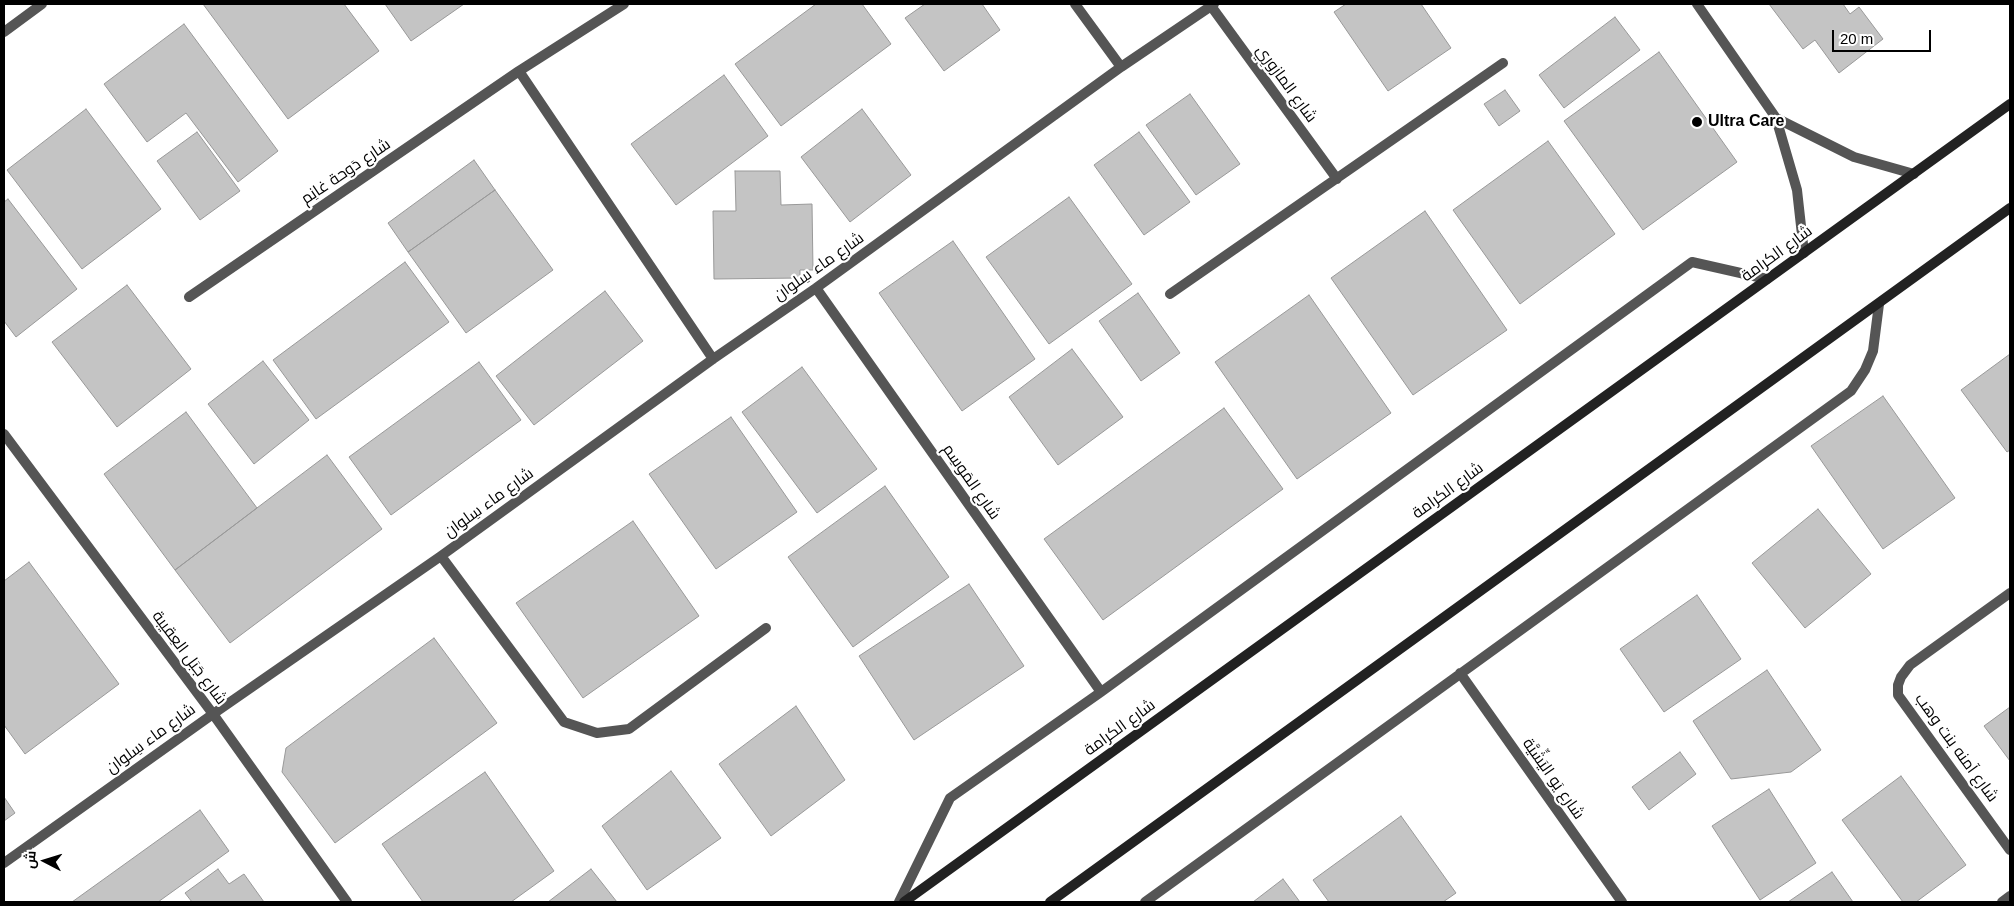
<!DOCTYPE html>
<html>
<head>
<meta charset="utf-8">
<style>
  body { margin:0 }
  #map { position:relative; width:2014px; height:906px; overflow:hidden; background:#fff; font-family:Arial,Cairo,sans-serif }
  canvas { display:block }
  .frame { position:absolute; inset:0; border:5px solid #000; pointer-events:none }
  .north { position:absolute; left:20px; top:836px; width:50px; height:50px; -webkit-text-stroke:4px #fff; paint-order:stroke; rotate:275deg; font-size:14px; font-weight:700; line-height:20px; text-align:center; color:#000 }
  .north::after { content:''; display:block; margin:auto; width:18px; height:22px; background:#000; clip-path:polygon(50% 0,100% 100%,50% 72%,0 100%) }
  .scale { position:absolute; left:1832px; top:30px; width:99px; height:22px; box-sizing:border-box; border:2px solid #000; border-top:0; padding-left:6px; font-size:15px; line-height:18px; white-space:nowrap; color:#000; -webkit-text-stroke:4px #fff; paint-order:stroke }
</style>
</head>
<body>
<div id="map">
<canvas width="2014" height="906"></canvas>
<div class="frame"></div>
<div class="north">ش</div>
<div class="scale">20 m</div>
</div>
<script>
const context = document.querySelector('canvas').getContext('2d');
context.lineJoin = 'round';
function fillPath(path, color) { context.fillStyle = color; context.fill(path, 'evenodd'); }
const toPath = rows => new Path2D(rows.map(r => 'M' + r).join(''));
function trace(path, color, width, dash) { context.strokeStyle = color; context.lineWidth = width; context.lineCap = dash ? 'butt' : 'round'; context.setLineDash(dash || []); context.stroke(path); }
function label(font, color, halo, rows, align = 'center') {
  context.font = font + ' Arial,Cairo,sans-serif'; context.lineWidth = 4.5; context.setLineDash([]); context.textBaseline = 'middle'; context.strokeStyle = halo; context.fillStyle = color; for (const [text, x, y, turn = 0] of rows) {
    context.save(); context.translate(x, y); context.rotate((+turn || 0) * Math.PI / 180); context.textAlign = isNaN(turn) ? turn : align; if (halo) context.strokeText(text, 0, 0); context.fillText(text, 0, 0); context.restore();
  }
}
const building = toPath([
  [203,4,344,4,379,51,288,119,203,4],
  [385,4,464,4,411,41,385,4],
  [816,4,862,4,891,44,781,126,735,64,816,4],
  [925,4,982,4,1000,30,944,71,905,18,925,4],
  [1346,4,1421,4,1451,48,1388,91,1334,12,1346,4],
  [1769,4,1843,4,1850,14,1859,7,1883,39,1839,73,1815,40,1803,49,1769,4],
  [1615,17,1640,50,1564,108,1539,75,1615,17],
  [184,24,278,151,238,182,186,113,147,142,104,84,184,24],
  [1659,52,1737,162,1643,230,1564,121,1659,52],
  [724,75,768,136,676,205,631,144,724,75],
  [1505,90,1520,111,1499,126,1484,104,1505,90],
  [1190,94,1240,164,1196,195,1146,125,1190,94],
  [86,109,161,209,82,269,7,170,86,109],
  [862,109,911,175,850,222,801,157,862,109],
  [197,132,240,191,200,220,157,161,197,132],
  [1139,132,1190,202,1144,235,1094,165,1139,132],
  [1548,141,1615,234,1520,304,1453,210,1548,141],
  [474,160,495,190,408,252,388,223,474,160],
  [735,171,780,171,781,205,812,204,813,270,800,270,800,278,714,279,713,211,736,211,735,171],
  [495,190,553,270,466,333,408,252,495,190],
  [1069,197,1132,284,1049,344,986,257,1069,197],
  [8,199,77,289,16,337,4,321,4,202,8,199],
  [1425,211,1507,330,1413,395,1331,278,1425,211],
  [953,241,1035,359,962,411,879,293,953,241],
  [405,262,449,322,316,419,273,360,405,262],
  [127,285,191,369,117,427,52,342,127,285],
  [605,291,643,341,534,425,496,376,605,291],
  [1138,293,1180,353,1141,381,1099,321,1138,293],
  [1309,295,1391,413,1297,479,1215,362,1309,295],
  [1072,349,1123,417,1058,465,1009,397,1072,349],
  [2010,354,2010,450,2007,452,1961,390,2010,354],
  [263,361,309,420,254,464,208,404,263,361],
  [479,362,521,420,391,515,349,457,479,362],
  [802,367,877,469,817,513,742,412,802,367],
  [1883,396,1955,498,1883,549,1811,446,1883,396],
  [1224,408,1283,489,1103,620,1044,539,1224,408],
  [186,412,257,508,175,570,104,474,186,412],
  [731,417,797,512,716,569,649,474,731,417],
  [327,455,382,529,230,643,175,570,327,455],
  [885,486,949,577,853,647,788,557,885,486],
  [1818,509,1871,574,1805,628,1752,563,1818,509],
  [633,521,699,616,583,698,516,603,633,521],
  [29,562,119,684,25,754,4,725,4,581,29,562],
  [969,584,1024,666,914,740,859,656,969,584],
  [1697,595,1741,659,1664,712,1620,649,1697,595],
  [434,638,497,723,335,843,282,772,286,748,434,638],
  [1767,670,1821,750,1791,772,1731,779,1693,721,1767,670],
  [796,706,845,780,771,836,719,764,796,706],
  [2010,707,2010,761,1984,726,2010,707],
  [1680,752,1696,774,1649,810,1632,787,1680,752],
  [671,771,721,838,647,890,602,826,671,771],
  [485,772,554,871,511,902,423,902,382,844,485,772],
  [1901,776,1966,865,1916,902,1903,902,1842,820,1901,776],
  [1769,789,1816,863,1760,900,1712,826,1769,789],
  [4,797,15,813,4,821,4,797],
  [200,810,229,851,158,902,72,902,200,810],
  [1401,816,1456,893,1443,902,1329,902,1313,880,1401,816],
  [218,869,229,884,244,874,264,902,192,902,185,893,218,869],
  [591,869,617,902,548,902,591,869],
  [1832,872,1853,902,1788,902,1832,872],
  [1283,879,1300,902,1253,902,1283,879]
]);
const minor = toPath([
  [1075,4,1121,67],
  [1697,4,1776,118,1797,190,1804,253],
  [1211,6,1337,179],
  [4,32,42,4],
  [519,71,713,359],
  [1776,118,1854,157,1914,174],
  [816,288,1101,692],
  [1170,294,1503,63],
  [189,297,519,71,624,4],
  [4,434,213,714,347,902],
  [441,556,564,722,597,733,629,729,766,628],
  [2010,593,1910,665,1901,677,1898,685,1898,695,2010,850],
  [1460,673,1622,902],
  [4,863,213,714,441,556,713,359,816,288,1121,67,1214,4],
  [899,902,950,798,1101,692,1692,262,1767,279],
  [1145,902,1851,391,1865,370,1873,351,1879,304],
  [2002,902,2010,896]
]);
const secondary = toPath([
  [904,902,2010,104],
  [1050,902,2010,208]
]);
const markers = [
  [1697,122,6,"#000"]
];
const streetNames = [
  ["شارع المازورِي",1286,84,54],
  ["شارع دَوحة غانِم",346,172,-34],
  ["شارع الكرامة",1777,254,-36],
  ["شارع ماء سِلوان",819,267,-35],
  ["شارع المَوسِم",971,482,55],
  ["شارع الكرامة",1448,491,-36],
  ["شارع ماء سِلوان",489,503,-36],
  ["شارع جَبَل العِقيبة",189,658,53],
  ["شارع الكرامة",1120,728,-36],
  ["شارع ماء سِلوان",151,739,-36],
  ["شارع آمنه بنت وهب",1956,748,54],
  ["شارع يَو اليَشِّيَّة",1553,779,55]
];
const poiNames = [
  ["Ultra Care",1708,122]
];
fillPath(building, '#c4c4c4');
trace(building, '#999', 1);
trace(minor, '#555', 10);
trace(secondary, '#222', 10);
for (const [x, y, r, color] of markers) { const dot = new Path2D(); dot.arc(x, y, r, 0, 2 * Math.PI); context.fillStyle = color; context.fill(dot); trace(dot, '#fff', 2); }
label('16px', '#000', '#fff', streetNames);
label('bold 16px', '#000', '#fff', poiNames, 'left');
</script>
</body>
</html>
